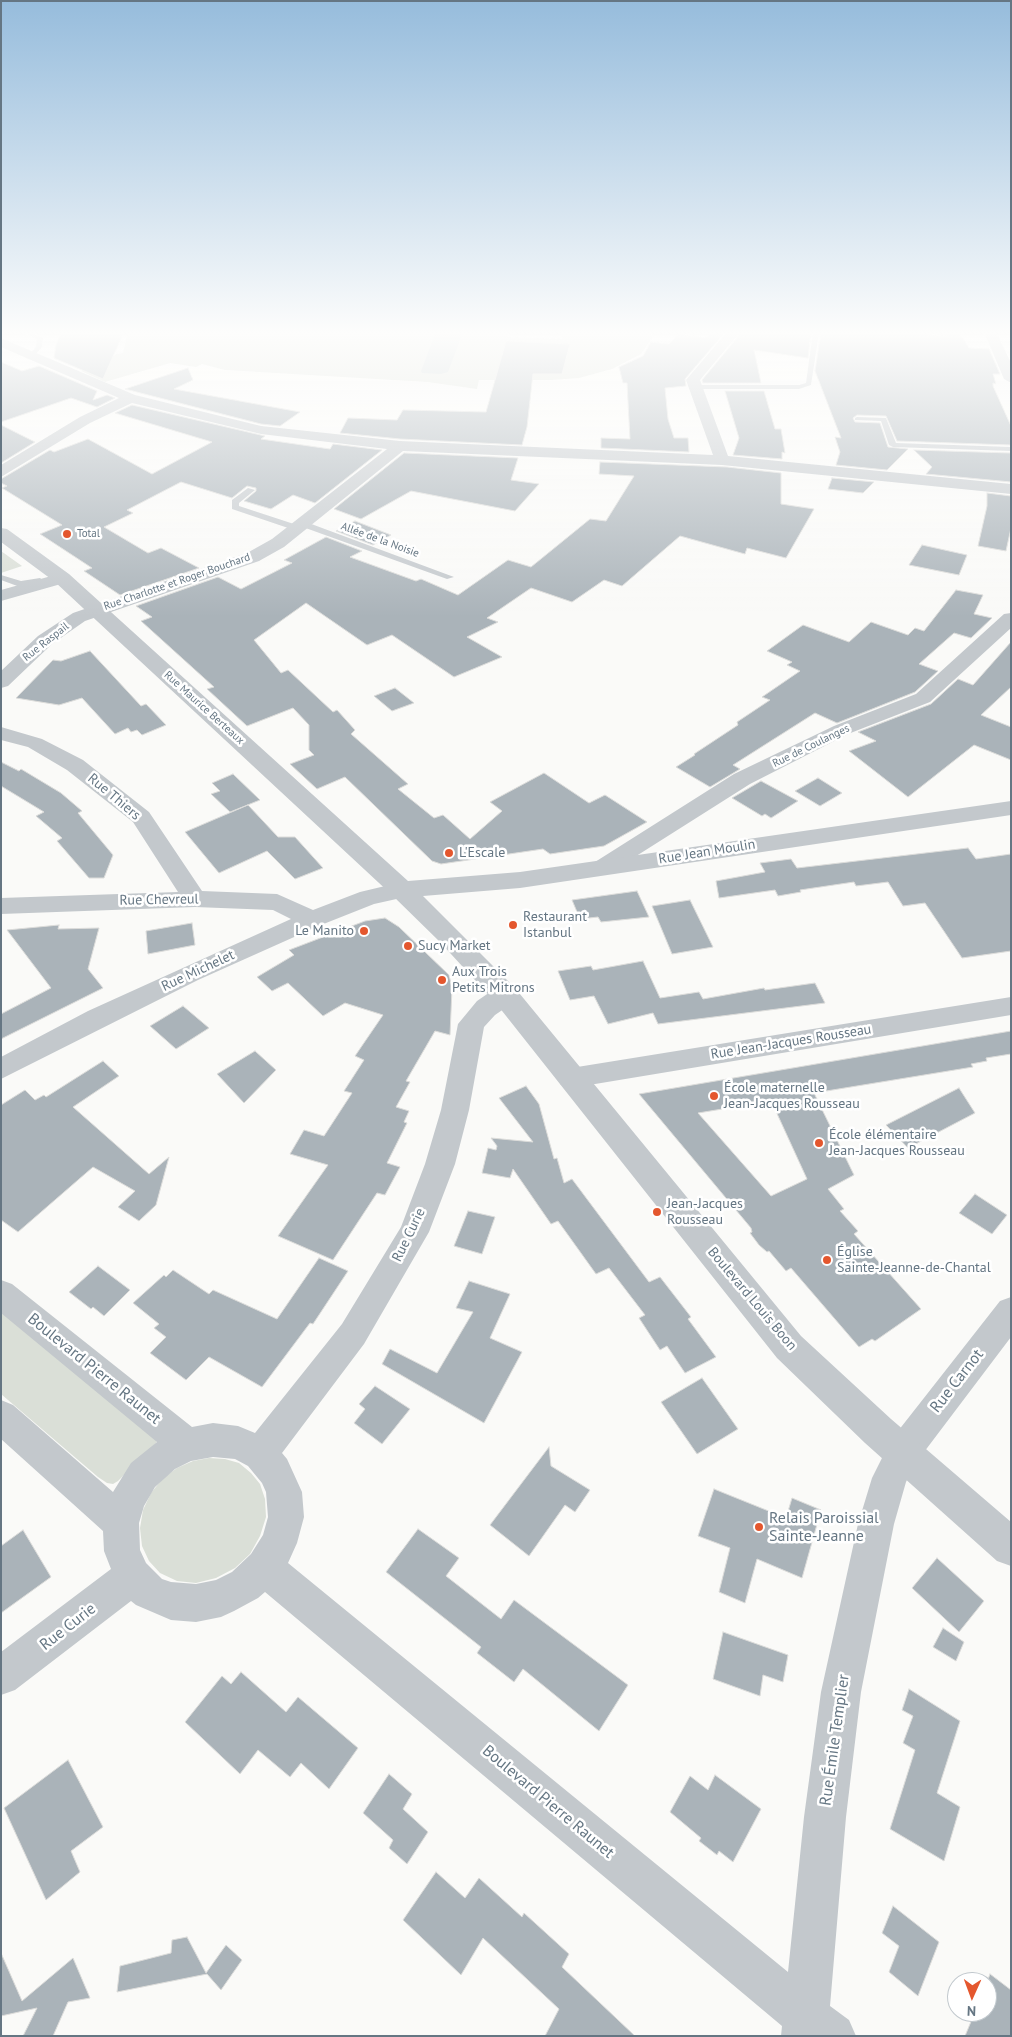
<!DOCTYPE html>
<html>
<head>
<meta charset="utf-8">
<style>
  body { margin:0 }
  #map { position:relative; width:1012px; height:2037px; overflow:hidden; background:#fafaf8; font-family:"PT Sans",sans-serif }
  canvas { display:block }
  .frame { position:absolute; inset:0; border:2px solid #657683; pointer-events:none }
  .north { position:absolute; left:947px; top:1972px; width:50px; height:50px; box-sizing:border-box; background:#fff; border:1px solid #c1c8cd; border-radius:50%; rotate:182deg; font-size:14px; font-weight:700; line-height:20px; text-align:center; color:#657683 }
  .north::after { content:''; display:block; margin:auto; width:18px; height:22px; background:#e4572e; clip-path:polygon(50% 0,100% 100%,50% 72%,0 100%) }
</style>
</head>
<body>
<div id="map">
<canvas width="1012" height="2037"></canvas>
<div class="frame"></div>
<div class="north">N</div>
</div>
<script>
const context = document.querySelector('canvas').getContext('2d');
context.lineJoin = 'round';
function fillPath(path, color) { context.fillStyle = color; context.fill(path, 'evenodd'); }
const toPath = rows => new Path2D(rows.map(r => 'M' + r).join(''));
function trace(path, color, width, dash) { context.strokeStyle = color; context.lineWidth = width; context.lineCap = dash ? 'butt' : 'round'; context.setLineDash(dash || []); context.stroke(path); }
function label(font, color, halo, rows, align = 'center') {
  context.font = font + ' "PT Sans",sans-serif'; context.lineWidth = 5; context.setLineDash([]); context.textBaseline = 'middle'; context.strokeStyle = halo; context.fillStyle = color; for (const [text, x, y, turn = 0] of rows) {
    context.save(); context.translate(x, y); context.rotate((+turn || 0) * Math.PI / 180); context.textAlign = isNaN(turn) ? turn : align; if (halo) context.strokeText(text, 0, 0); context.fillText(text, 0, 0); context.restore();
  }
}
const green = toPath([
  [128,332,509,332,508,337,562,339,564,332,651,332,652,338,641,354,612,369,579,378,552,380,479,380,477,389,427,382,225,370,202,364,196,367,170,363,105,382,81,371,106,363,116,354,123,353],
  [506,341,570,344,562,374,498,372],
  [1,551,22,566,1,573],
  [1,1310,158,1438,156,1443,118,1481,113,1484,107,1483,98,1477,1,1394],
  [209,1458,225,1459,239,1463,251,1473,260,1484,265,1499,266,1517,260,1536,250,1554,235,1568,216,1578,196,1583,177,1581,160,1573,149,1561,142,1546,140,1528,143,1510,151,1493,163,1478,177,1468,193,1461]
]);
const water = toPath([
  [436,332,463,332,448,372,441,374,422,373,421,371]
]);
const building = toPath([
  [62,332,117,332,117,334,123,334,103,379,54,358,56,345,62,332],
  [719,332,725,332,685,379,686,386,665,388,668,419,674,438,688,438,689,452,601,448,601,438,630,439,627,383,623,383,619,367,643,356,651,342,669,344,679,334,706,338,709,334,719,335,719,332],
  [742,332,811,332,808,358,754,350,761,383,703,383,702,380,742,332],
  [821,332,892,332,946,336,945,332,959,332,969,348,989,349,1000,374,993,374,996,384,993,383,993,386,1011,426,1011,445,897,441,886,416,857,415,853,418,855,422,880,423,888,447,908,449,887,470,836,465,840,452,835,437,841,438,815,371,821,332],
  [506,341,570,344,562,374,533,374,527,427,522,445,400,439,340,433,348,418,397,420,403,410,486,412,506,341],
  [1,362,22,371,39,366,97,391,93,400,107,395,115,398,97,407,71,398,1,422,1,362],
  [188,368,193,380,174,389,300,412,280,426,261,424,125,389,188,368],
  [725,391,764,391,775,429,781,429,785,453,782,452,782,459,733,455,739,438,725,391],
  [132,405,265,436,261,439,330,449,333,444,382,450,315,503,293,495,271,509,244,501,256,491,256,488,247,486,232,498,181,482,127,510,133,513,104,527,148,553,161,548,199,568,120,595,84,571,92,568,40,534,62,525,2,488,7,486,1,483,1,479,50,450,54,452,88,439,152,474,212,442,115,413,132,405],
  [1,425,35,442,1,463,1,425],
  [914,450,1011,453,1011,482,926,474,932,467,914,450],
  [404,453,518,458,511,480,539,484,515,511,411,491,361,519,334,509,404,453],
  [600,462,727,467,781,473,781,504,814,509,786,558,747,548,745,554,680,536,622,586,604,580,572,602,531,588,487,618,498,622,467,637,502,657,454,677,392,635,367,645,306,603,254,640,281,673,288,670,333,712,337,710,355,730,351,734,408,784,398,789,434,818,443,815,470,839,502,811,490,802,544,773,589,803,605,795,647,822,604,846,550,854,543,849,441,864,432,861,345,777,317,789,290,764,314,755,309,750,309,725,293,708,247,726,207,689,214,687,141,621,152,617,136,606,218,577,241,589,292,563,284,560,326,537,362,551,350,557,416,581,421,579,458,595,508,560,531,567,590,519,606,521,634,476,599,474,600,462],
  [832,478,874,482,863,493,828,489,832,478],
  [987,493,1011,496,1011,528,1006,551,978,546,987,506,987,493],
  [355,521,391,535,373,545,336,531,355,521],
  [922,545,967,555,959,575,909,565,922,545],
  [956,590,983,595,974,614,992,618,971,638,954,633,919,664,938,671,915,692,837,723,815,713,733,765,740,769,710,787,676,767,695,755,694,754,738,725,737,722,770,700,762,697,800,671,787,665,792,662,767,651,803,625,849,642,871,622,908,635,915,628,924,631,956,590],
  [1011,642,1011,687,981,715,1011,727,1011,760,974,745,908,797,849,751,876,741,858,732,931,704,958,679,973,685,1011,642],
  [90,651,141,706,146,704,166,725,142,735,137,730,131,732,128,728,115,734,82,698,59,705,16,698,53,660,61,661,90,651],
  [395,688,414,703,392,711,374,696,395,688],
  [1,762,19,771,21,769,61,793,82,811,78,813,113,855,104,878,89,878,57,841,62,838,36,816,44,812,1,786,1,762],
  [233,774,260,800,230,812,211,794,220,791,212,783,233,774],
  [818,778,842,793,820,806,795,791,818,778],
  [761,781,798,801,771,818,765,814,762,816,732,798,761,781],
  [248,805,278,837,295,837,323,868,295,879,267,851,219,873,185,832,248,805],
  [968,848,976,859,1011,854,1011,951,962,958,925,903,903,906,888,882,856,886,854,882,800,890,801,892,778,896,775,890,719,898,716,881,765,872,760,863,791,859,797,868,968,848],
  [637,891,649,917,601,922,598,917,580,919,572,900,637,891],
  [690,900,713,947,672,954,652,906,690,900],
  [385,918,399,927,449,975,452,988,450,1035,435,1031,406,1081,410,1082,396,1107,409,1111,404,1122,407,1123,387,1163,400,1167,385,1195,377,1193,333,1260,278,1236,328,1165,290,1154,304,1130,324,1136,352,1093,344,1091,364,1060,355,1056,383,1015,345,1003,323,1016,288,983,272,991,257,977,294,955,289,950,365,921,385,918],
  [192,923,195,945,148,954,146,931,192,923],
  [59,925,58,929,99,928,88,969,103,988,1,1039,1,1014,51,988,7,930,59,925],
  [643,961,660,998,699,992,703,999,764,988,765,990,815,983,825,1003,658,1024,653,1013,608,1024,594,996,570,1000,558,971,591,966,593,970,643,961],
  [183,1006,209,1028,176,1049,150,1026,183,1006],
  [1011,1031,1011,1054,986,1058,987,1061,971,1064,973,1067,814,1093,854,1175,828,1189,844,1209,840,1211,858,1231,854,1234,921,1309,875,1341,872,1339,859,1347,791,1268,786,1271,769,1251,767,1252,759,1245,750,1233,752,1232,751,1228,639,1094,1011,1031],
  [759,1103,762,1109,774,1107,807,1179,771,1196,698,1113,759,1103],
  [255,1051,276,1070,244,1103,217,1074,255,1051],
  [103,1061,119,1076,73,1107,149,1174,169,1157,156,1205,139,1221,118,1207,135,1191,93,1167,18,1232,1,1220,1,1105,25,1090,35,1100,44,1095,46,1097,103,1061],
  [526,1086,539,1104,554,1159,557,1158,564,1183,572,1179,649,1282,660,1277,691,1317,688,1319,716,1357,685,1373,667,1346,660,1350,639,1318,645,1315,609,1268,596,1274,558,1221,551,1224,513,1169,510,1178,482,1173,488,1148,496,1150,497,1146,491,1138,533,1142,499,1098,526,1086],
  [959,1088,975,1113,908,1148,886,1125,959,1088],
  [975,1194,1007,1215,992,1234,959,1213,975,1194],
  [468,1211,495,1217,482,1254,454,1246,468,1211],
  [319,1258,348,1271,313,1324,310,1323,262,1387,209,1357,186,1380,150,1353,166,1337,154,1328,159,1324,133,1303,164,1275,166,1277,173,1270,209,1294,213,1290,277,1319,319,1258],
  [98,1266,130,1290,104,1316,93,1307,91,1309,69,1292,98,1266],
  [469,1281,510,1294,490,1338,522,1352,484,1423,382,1364,390,1349,437,1373,473,1312,456,1308,469,1281],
  [702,1378,738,1429,697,1454,661,1402,702,1378],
  [375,1386,410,1409,382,1444,354,1423,365,1409,359,1404,375,1386],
  [549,1447,551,1466,590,1490,575,1512,565,1505,529,1556,490,1525,549,1447],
  [714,1489,786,1518,792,1498,821,1510,802,1578,757,1559,745,1603,719,1592,730,1548,698,1536,714,1489],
  [418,1529,459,1558,446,1576,501,1619,514,1600,628,1685,599,1731,523,1669,514,1682,477,1653,481,1647,386,1572,418,1529],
  [23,1530,51,1577,1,1613,1,1546,23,1530],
  [937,1558,984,1601,959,1632,912,1588,937,1558],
  [943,1628,964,1642,956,1661,933,1647,943,1628],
  [723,1632,788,1655,783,1682,763,1675,760,1696,713,1679,723,1632],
  [241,1672,286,1712,298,1697,358,1748,329,1789,301,1763,290,1777,258,1750,240,1774,185,1722,222,1676,231,1684,241,1672],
  [909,1689,960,1721,937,1793,960,1807,944,1861,890,1829,915,1750,903,1743,913,1716,902,1710,909,1689],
  [68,1760,103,1827,71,1851,80,1872,46,1900,4,1808,68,1760],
  [389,1774,412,1794,403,1809,428,1832,407,1864,389,1848,393,1840,363,1813,389,1774],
  [715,1775,761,1809,733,1862,719,1851,717,1855,699,1841,701,1838,670,1812,690,1776,708,1790,715,1775],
  [436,1872,465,1898,479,1878,522,1917,524,1913,569,1954,562,1967,635,2036,545,2036,559,2009,483,1938,461,1975,403,1920,436,1872],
  [893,1906,939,1942,918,1996,889,1972,899,1946,882,1933,893,1906],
  [187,1937,206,1973,226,1945,242,1960,221,1990,207,1974,117,1992,120,1966,171,1953,172,1940,187,1937],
  [1,1953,22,2001,73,1958,90,1998,68,2002,53,2036,23,2036,37,2008,1,2016,1,1953],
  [990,1974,1011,1990,1011,2036,965,2036,975,2012,987,2012,987,1982,990,1974]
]);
const service = toPath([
  [22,332,30,332,43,338,42,347,34,356,29,355,36,347,37,339,22,332],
  [813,332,819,332,811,385,799,389,696,389,693,387,696,385,799,385,806,383,813,332],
  [857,417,886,418,896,443,1011,447,1011,451,893,447,889,445,881,421,855,420,855,418,857,417],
  [248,488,255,490,239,503,239,506,300,526,300,530,294,530,232,509,232,500,248,488],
  [300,522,306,522,454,577,447,579,300,526,300,522],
  [1,575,21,581,40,578,44,581,20,587,1,580,1,575]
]);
const minor = toPath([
  [727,332,740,332,700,380,728,456,1011,484,1011,494,722,465,403,451,284,547,259,561,85,621,52,644,8,686,1,688,1,671,38,636,73,613,247,553,272,539,387,449,261,434,132,403,90,423,1,477,1,465,80,417,119,398,1,347,1,338,135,395,261,426,400,441,713,455,686,380,727,332],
  [984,332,996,332,1011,363,1011,383,1004,379,984,332],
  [62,573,68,574,71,578,68,582,1,601,1,590,62,573],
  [1011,613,1011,628,930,702,848,734,750,784,611,872,603,875,595,872,591,867,595,862,734,774,834,726,916,694,1004,614,1011,613],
  [1,727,42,739,83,760,149,812,202,891,277,894,313,910,360,892,402,882,410,884,414,890,410,896,374,904,321,925,198,980,1,1079,1,1057,88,1011,291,919,273,910,195,907,1,914,1,898,178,892,133,822,67,770,28,747,1,740,1,727],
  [505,986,514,988,518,995,514,1002,495,1015,484,1027,469,1110,455,1164,429,1232,364,1344,282,1453,287,1459,302,1492,304,1517,297,1543,288,1563,788,1972,804,1817,821,1692,858,1524,872,1478,891,1440,1000,1301,1011,1297,1011,1337,915,1464,906,1482,894,1524,861,1692,846,1817,830,2006,849,2020,856,2036,781,2036,782,2026,265,1592,258,1598,234,1611,221,1617,196,1622,171,1620,136,1605,131,1601,15,1690,1,1695,1,1652,111,1569,104,1551,103,1531,1,1439,1,1400,13,1405,113,1492,131,1463,157,1442,1,1313,1,1280,12,1284,192,1427,213,1423,238,1426,255,1433,342,1324,401,1227,425,1164,441,1110,458,1024,477,1001,496,988,505,986],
  [213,1457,235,1459,248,1466,262,1483,266,1492,268,1517,263,1535,251,1554,232,1572,216,1580,196,1584,171,1582,162,1579,146,1563,140,1550,139,1523,144,1506,155,1487,175,1469,191,1461,213,1457],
  [1011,997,1011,1015,571,1088,561,1085,557,1078,561,1071,571,1068,1011,997]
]);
const tertiary = toPath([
  [1,528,7,529,69,574,408,881,520,872,1011,801,1011,815,520,888,423,896,515,988,801,1336,891,1419,1011,1522,1011,1566,997,1561,865,1443,777,1358,495,1002,440,942,393,896,55,582,1,542,1,528]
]);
const markers = [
  [67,534,5,"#e4572e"],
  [449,853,5,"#e4572e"],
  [513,925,5,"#e4572e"],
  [364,931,5,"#e4572e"],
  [408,946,5,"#e4572e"],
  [442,980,5,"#e4572e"],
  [714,1096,5,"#e4572e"],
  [819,1143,5,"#e4572e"],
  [657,1212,5,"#e4572e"],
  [827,1260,5,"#e4572e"],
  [759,1527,5,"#e4572e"]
];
const farPoinames = [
  ["Total",77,534]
];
const farStreetnames = [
  ["Allée de la Noisie",380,540,20],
  ["Rue Charlotte et Roger Bouchard",177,582,-19],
  ["Rue Raspail",46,642,-38],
  ["Rue Maurice Berteaux",204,708,42],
  ["Rue de Coulanges",811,746,-26]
];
const streetNames = [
  ["Rue Thiers",114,797,40],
  ["Rue Jean Moulin",707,852,-9],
  ["Rue Chevreul",159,900,-1],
  ["Rue Michelet",198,971,-25],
  ["Rue Jean-Jacques Rousseau",791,1042,-9],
  ["Rue Curie",409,1235,-64],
  ["Boulevard Louis Boon",752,1299,50]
];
const poiNames = [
  ["L'Escale",459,853],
  ["Restaurant",523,917],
  ["Istanbul",523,933],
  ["Le Manito",354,931,"right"],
  ["Sucy Market",418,946],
  ["Aux Trois",452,972],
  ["Petits Mitrons",452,988],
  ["École maternelle",724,1088],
  ["Jean-Jacques Rousseau",724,1104],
  ["École élémentaire",829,1135],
  ["Jean-Jacques Rousseau",829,1151],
  ["Jean-Jacques",667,1204],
  ["Rousseau",667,1220],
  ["Église",837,1252],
  ["Sainte-Jeanne-de-Chantal",837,1268]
];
const nearStreetnames = [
  ["Boulevard Pierre Raunet",94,1369,39],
  ["Rue Carnot",957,1381,-52],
  ["Rue Curie",68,1627,-38],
  ["Rue Émile Templier",835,1740,-82],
  ["Boulevard Pierre Raunet",548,1802,40]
];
const nearPoinames = [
  ["Relais Paroissial",769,1518],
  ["Sainte-Jeanne",769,1536]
];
fillPath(green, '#dadfd7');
fillPath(water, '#bbc7cb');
fillPath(building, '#aab3b9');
trace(building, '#dcdcda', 1);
fillPath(service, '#c3c8cc');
fillPath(minor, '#c3c8cc');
fillPath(tertiary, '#c3c8cc');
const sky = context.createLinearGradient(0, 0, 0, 617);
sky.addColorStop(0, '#96bcdc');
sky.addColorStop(0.54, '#fdfdfc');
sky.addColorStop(1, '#fdfdfc00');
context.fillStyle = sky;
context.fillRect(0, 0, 1012, 617);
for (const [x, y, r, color] of markers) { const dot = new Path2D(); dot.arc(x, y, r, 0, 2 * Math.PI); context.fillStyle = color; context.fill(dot); trace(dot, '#fff', 2); }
label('11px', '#657683', '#fff', farPoinames, 'left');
label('11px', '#657683', '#fff', farStreetnames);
label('14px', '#657683', '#fff', streetNames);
label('14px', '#657683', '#fff', poiNames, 'left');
label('16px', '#657683', '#fff', nearStreetnames);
label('16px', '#657683', '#fff', nearPoinames, 'left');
</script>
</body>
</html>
